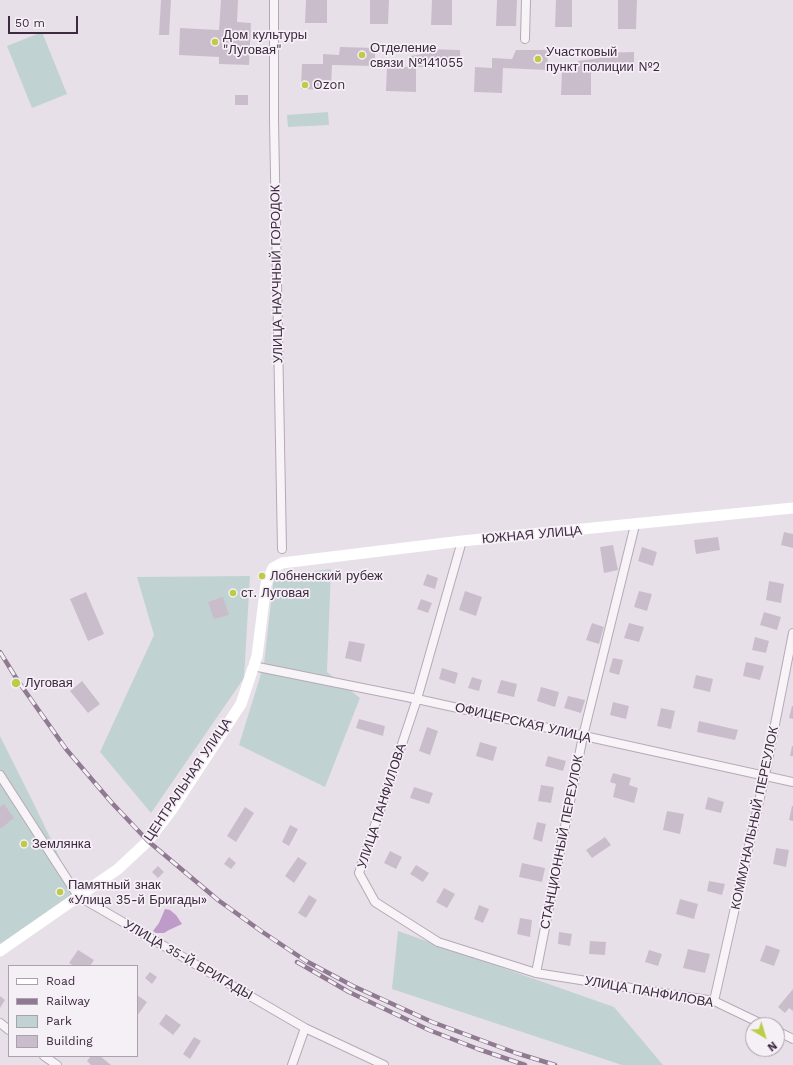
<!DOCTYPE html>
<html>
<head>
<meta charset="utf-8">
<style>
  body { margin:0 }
  #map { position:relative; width:793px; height:1065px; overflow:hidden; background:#e8e0e9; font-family:"Work Sans",sans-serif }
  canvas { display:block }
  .legend { position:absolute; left:8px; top:965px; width:130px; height:92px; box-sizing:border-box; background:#f5eff6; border:1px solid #aba0ad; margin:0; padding:5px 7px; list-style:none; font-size:12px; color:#3d2940 }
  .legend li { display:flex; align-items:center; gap:8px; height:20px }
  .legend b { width:20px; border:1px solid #aba0ad }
  .north { position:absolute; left:745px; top:1017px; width:40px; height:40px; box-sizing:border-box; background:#f5eff6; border:1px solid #aba0ad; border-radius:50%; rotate:142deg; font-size:11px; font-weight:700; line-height:16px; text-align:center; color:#3d2940 }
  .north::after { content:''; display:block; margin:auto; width:14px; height:18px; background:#bdcc47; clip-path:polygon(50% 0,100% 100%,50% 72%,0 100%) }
  .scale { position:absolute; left:8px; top:16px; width:70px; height:18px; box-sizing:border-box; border:2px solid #3d2940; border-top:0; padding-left:5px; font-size:12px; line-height:14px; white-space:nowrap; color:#3d2940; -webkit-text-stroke:3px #f5eff6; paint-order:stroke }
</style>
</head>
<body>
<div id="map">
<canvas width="793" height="1065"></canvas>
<ul class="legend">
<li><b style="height:5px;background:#fff"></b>Road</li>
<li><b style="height:5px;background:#8f7a92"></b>Railway</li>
<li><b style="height:11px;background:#c1d2d2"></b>Park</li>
<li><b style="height:11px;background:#cabdcb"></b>Building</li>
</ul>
<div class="north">N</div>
<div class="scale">50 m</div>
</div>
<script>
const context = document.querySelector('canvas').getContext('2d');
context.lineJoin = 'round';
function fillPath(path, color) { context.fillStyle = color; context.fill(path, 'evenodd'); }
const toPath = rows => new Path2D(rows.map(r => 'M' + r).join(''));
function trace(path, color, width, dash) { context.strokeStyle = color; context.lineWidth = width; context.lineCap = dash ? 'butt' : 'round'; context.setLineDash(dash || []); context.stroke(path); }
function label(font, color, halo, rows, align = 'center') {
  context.font = font + ' "Work Sans",sans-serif'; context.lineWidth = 3.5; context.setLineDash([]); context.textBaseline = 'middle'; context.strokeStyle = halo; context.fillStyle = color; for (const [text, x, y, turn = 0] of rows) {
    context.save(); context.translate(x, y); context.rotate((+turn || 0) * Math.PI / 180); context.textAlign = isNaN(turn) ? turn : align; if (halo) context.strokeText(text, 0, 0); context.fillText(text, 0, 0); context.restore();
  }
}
const green = toPath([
  [42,32,67,94,32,108,7,46],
  [328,112,329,125,288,127,287,115],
  [331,569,327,672,360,698,325,787,239,745,264,664,274,576],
  [250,576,244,678,151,813,100,752,154,635,137,577],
  [0,736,34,804,78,896,0,951],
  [398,931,614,1007,663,1065,622,1065,392,989]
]);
const water = toPath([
  [165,909,170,910,176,915,182,924,169,930,164,933,156,933,153,931,159,923]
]);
const building = toPath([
  [161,0,171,0,169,35,159,35],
  [221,0,238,0,237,22,251,23,249,65,219,64,219,57,179,55,180,28,219,30],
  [306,0,327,0,327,23,305,23],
  [370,0,389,0,388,24,370,24],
  [432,0,452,0,452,25,431,25],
  [497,0,517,0,516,26,496,26],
  [556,0,572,0,572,27,555,27],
  [618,0,637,0,636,29,618,29],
  [340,47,375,48,375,66,332,65,331,90,301,89,302,64,323,64,323,54,339,55],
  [427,49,460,50,461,67,416,67,416,92,386,91,387,66,410,67,410,56,422,54],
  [516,50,548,50,547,70,503,68,502,93,474,92,475,67,492,68,492,58,512,59],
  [634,52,634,70,591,71,591,95,561,95,562,69,578,68,578,61,600,58,600,53],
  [235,95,248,95,248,105,235,105],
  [784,532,793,534,793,548,781,545],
  [718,537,720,550,696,554,694,540],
  [613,545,618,570,604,573,600,547],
  [642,547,657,552,653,566,638,561],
  [427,574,438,578,435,589,423,585],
  [769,581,784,584,781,603,766,600],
  [465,591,482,597,476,616,459,610],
  [639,591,652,594,647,611,634,607],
  [86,592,104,634,88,641,70,599],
  [223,597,229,615,214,619,208,602],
  [421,599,432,603,428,613,417,609],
  [764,612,781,617,777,630,760,625],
  [592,623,604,627,599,644,586,640],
  [629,623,644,627,639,642,624,638],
  [755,637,769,641,766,653,752,650],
  [349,641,365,644,361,662,345,658],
  [613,658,623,660,619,675,609,672],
  [746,662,764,666,760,680,743,676],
  [442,668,458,673,455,684,439,679],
  [696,675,713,679,710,692,693,688],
  [472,677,482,680,479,691,468,688],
  [501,680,517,684,514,697,497,693],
  [82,681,100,704,88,713,70,691],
  [541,687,559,692,555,707,537,701],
  [568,696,585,700,581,713,564,708],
  [613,702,629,706,626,719,610,715],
  [792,706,793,706,793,719,789,718],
  [661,708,675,711,671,729,657,726],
  [359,719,385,726,383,736,356,728],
  [699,721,738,730,735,740,697,732],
  [427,727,438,731,430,755,419,751],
  [480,742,497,747,493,761,476,756],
  [792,746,793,746,793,756,790,756],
  [548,756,566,761,563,771,545,766],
  [613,773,631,778,629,785,638,788,634,803,613,797,616,784,610,782],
  [541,785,554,787,551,803,538,801],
  [414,787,433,793,429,804,410,798],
  [708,797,724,802,721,813,705,809],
  [4,804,14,818,0,829,0,807],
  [792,806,793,806,793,821,789,820],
  [245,807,254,813,236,842,227,836],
  [667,811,684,814,680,834,663,830],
  [537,822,546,824,542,842,533,839],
  [290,825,298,829,289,846,282,842],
  [605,837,611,845,592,858,586,850],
  [776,848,789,850,786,867,773,864],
  [390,851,402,857,396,869,384,863],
  [229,857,236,863,231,869,224,864],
  [298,857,307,863,294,883,285,876],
  [522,863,545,868,542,882,519,877],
  [416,865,429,873,423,882,410,874],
  [158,866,164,872,158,878,152,872],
  [709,881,725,884,722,895,707,891],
  [444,888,455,894,447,908,436,902],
  [309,895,317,900,306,918,298,913],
  [680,899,698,904,694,919,676,914],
  [479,905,489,909,483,923,474,919],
  [520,918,532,920,530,937,517,934],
  [559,932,572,934,570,946,558,944],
  [590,941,606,942,605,955,589,954],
  [766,945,780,950,774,966,760,961],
  [688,949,710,954,705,973,683,968],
  [78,950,94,960,90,966,74,966,69,963],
  [649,950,662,954,658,966,645,962],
  [150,972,157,977,152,984,145,978],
  [793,989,793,1011,789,1008,785,1013,778,1007],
  [137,995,147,1002,137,1016],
  [0,996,5,1000,0,1008],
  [166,1014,181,1025,173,1035,159,1024],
  [194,1037,201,1041,190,1059,183,1054],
  [91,1056,100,1056,111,1065,91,1065,87,1061]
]);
const street = toPath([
  [274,0,274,121,282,549],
  [525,39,526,0],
  [462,541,417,699,359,873,375,902,438,942,536,973,714,1001,764,1025],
  [253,666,417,699,793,782],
  [0,775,78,896,305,1028,384,1065],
  [536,973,583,736,635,525],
  [714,1001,765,775,793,633],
  [0,1023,9,1030],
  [777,1031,793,1039],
  [44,1056,57,1065],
  [292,1065,305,1028]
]);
const secondary = toPath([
  [0,951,118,869,148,841,171,811,241,704,257,656,266,584,273,568,282,563,462,541,793,508]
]);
const rail = toPath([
  [0,652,18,681,66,749,112,803,148,841,218,900,261,931,306,961,353,986,432,1022,516,1053,555,1065],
  [297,962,349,992,429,1030,478,1049,525,1065]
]);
const markers = [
  [215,42,4,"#bdcc47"],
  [362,55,4,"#bdcc47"],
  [538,59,4,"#bdcc47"],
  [305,85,4,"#bdcc47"],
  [262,576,4,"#bdcc47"],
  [233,593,4,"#bdcc47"],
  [16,683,5,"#bdcc47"],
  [24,844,4,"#bdcc47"],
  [60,892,4,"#bdcc47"]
];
const poiNames = [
  ["Дом культуры",223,35],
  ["\"Луговая\"",223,50],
  ["Отделение",370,48],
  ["связи №141055",370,63],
  ["Участковый",546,52],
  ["пункт полиции №2",546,67],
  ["Ozon",313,85],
  ["Лобненский рубеж",270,576],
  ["ст. Луговая",241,593],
  ["Луговая",25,683],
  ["Землянка",32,844],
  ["Памятный знак",68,885],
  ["«Улица 35-й Бригады»",68,900]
];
const streetNames = [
  ["УЛИЦА НАУЧНЫЙ ГОРОДОК",277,274,-91],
  ["ЮЖНАЯ УЛИЦА",532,535,-5],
  ["ОФИЦЕРСКАЯ УЛИЦА",523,723,13],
  ["ЦЕНТРАЛЬНАЯ УЛИЦА",188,780,-56],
  ["УЛИЦА ПАНФИЛОВА",382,806,-72],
  ["КОММУНАЛЬНЫЙ ПЕРЕУЛОК",755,818,-78],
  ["СТАНЦИОННЫЙ ПЕРЕУЛОК",562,842,-79],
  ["УЛИЦА 35-Й БРИГАДЫ",188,960,30],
  ["УЛИЦА ПАНФИЛОВА",649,992,10]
];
fillPath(green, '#c1d2d2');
fillPath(water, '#be9bc8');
fillPath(building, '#cabdcb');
trace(street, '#b5a9b6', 10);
trace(street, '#f7f3f7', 8);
trace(secondary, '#fff', 11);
trace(rail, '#8f7a92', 4.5);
trace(rail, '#f5eff6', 3, [9]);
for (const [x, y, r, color] of markers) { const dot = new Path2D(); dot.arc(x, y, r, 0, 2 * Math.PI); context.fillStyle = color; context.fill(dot); trace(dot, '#f5eff6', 1.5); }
label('13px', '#3d2940', '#f5eff6', poiNames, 'left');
label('13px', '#3d2940', '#f5eff6', streetNames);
</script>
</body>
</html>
